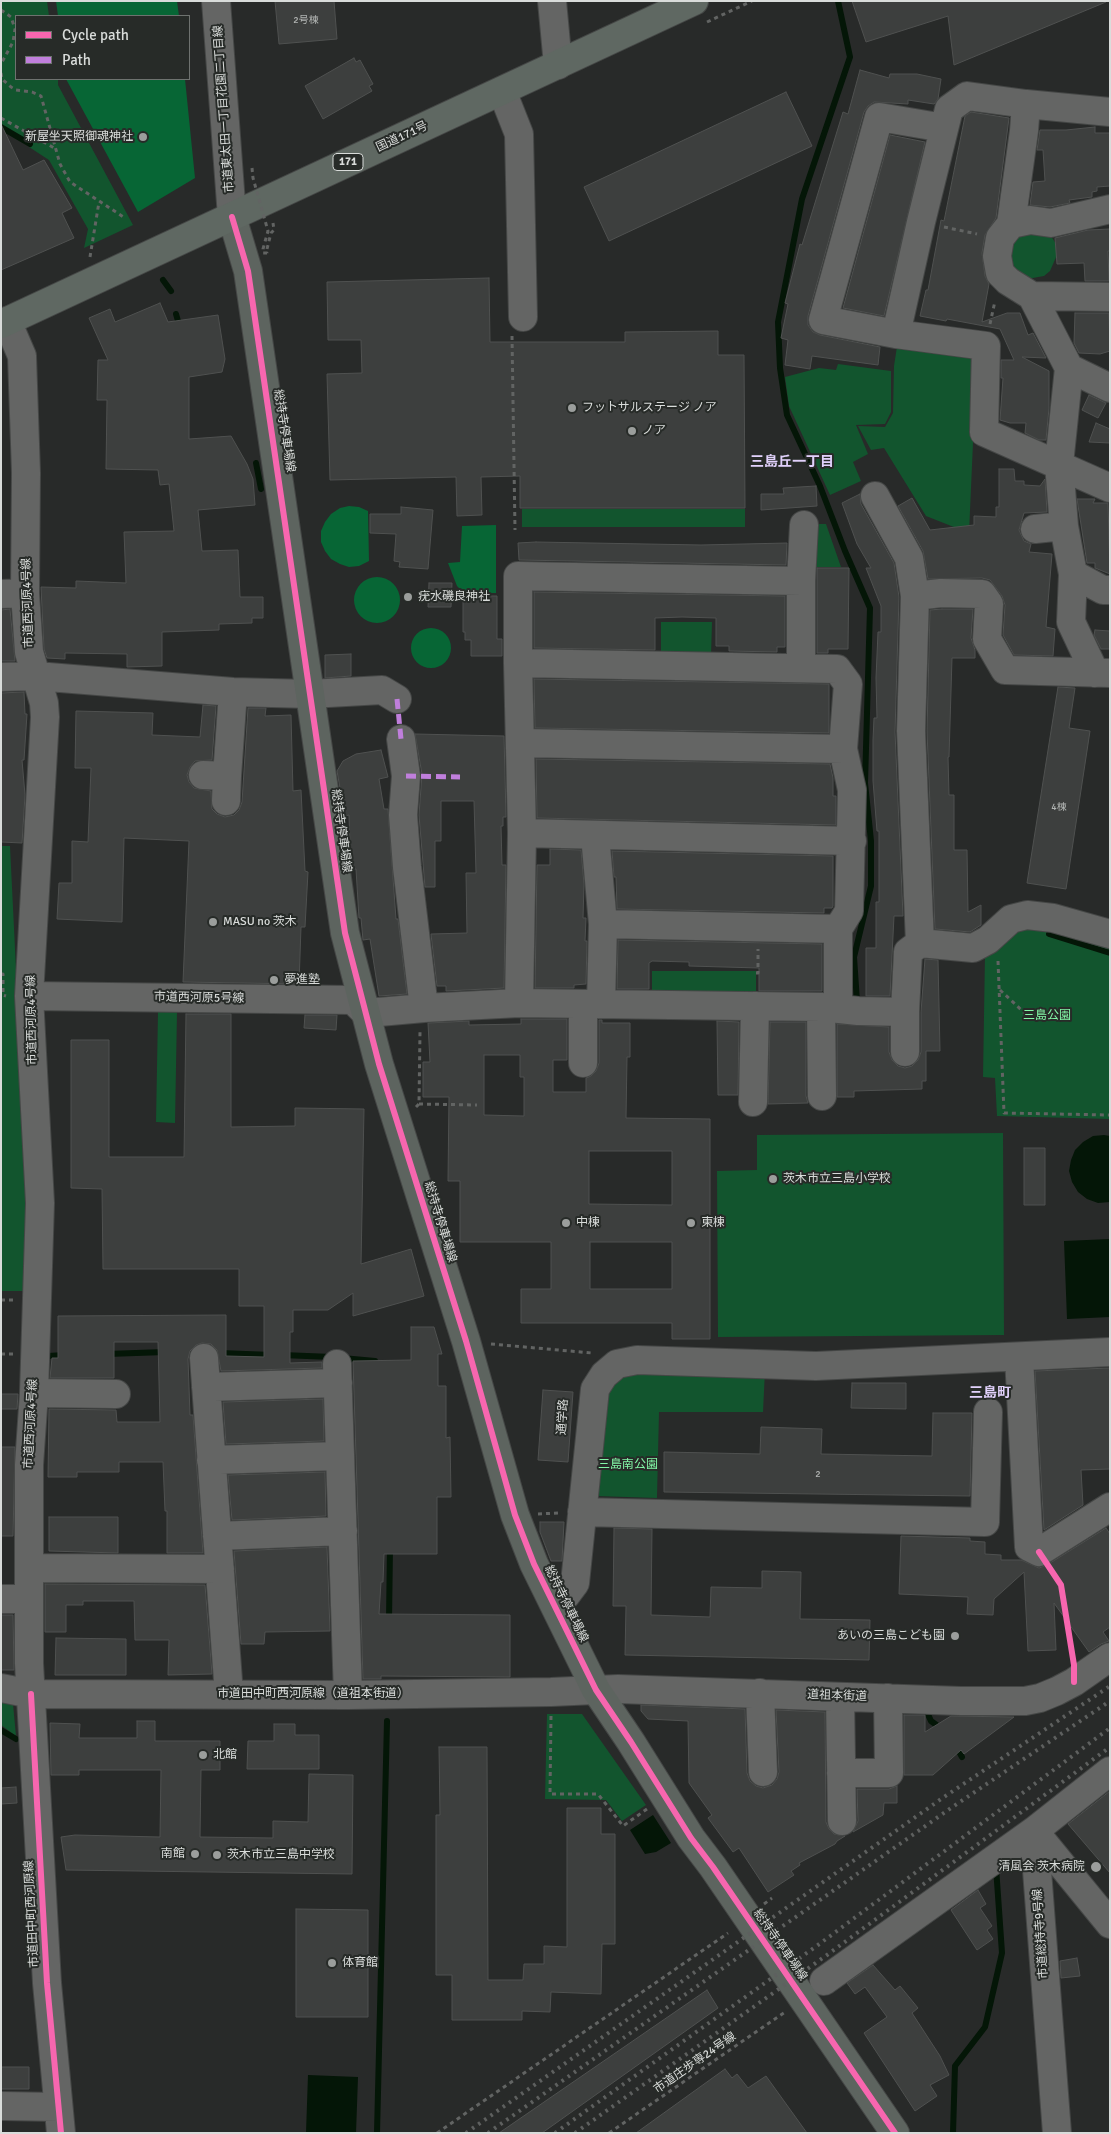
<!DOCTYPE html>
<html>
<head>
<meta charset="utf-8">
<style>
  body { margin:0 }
  #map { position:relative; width:1111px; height:2134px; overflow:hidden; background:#282a29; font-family:Signika,sans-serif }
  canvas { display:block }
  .frame { position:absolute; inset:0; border:2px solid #d9dcda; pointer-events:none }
  .legend { position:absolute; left:15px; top:15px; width:175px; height:65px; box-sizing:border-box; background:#272b28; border:1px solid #6e726f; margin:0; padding:6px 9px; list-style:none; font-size:15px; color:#d9dcda }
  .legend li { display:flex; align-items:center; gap:10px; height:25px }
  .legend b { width:25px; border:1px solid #6e726f }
</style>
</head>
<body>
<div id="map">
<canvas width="1111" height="2134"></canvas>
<div class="frame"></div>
<ul class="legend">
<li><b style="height:6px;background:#f766af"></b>Cycle path</li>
<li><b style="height:6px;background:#c07fdc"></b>Path</li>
</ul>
</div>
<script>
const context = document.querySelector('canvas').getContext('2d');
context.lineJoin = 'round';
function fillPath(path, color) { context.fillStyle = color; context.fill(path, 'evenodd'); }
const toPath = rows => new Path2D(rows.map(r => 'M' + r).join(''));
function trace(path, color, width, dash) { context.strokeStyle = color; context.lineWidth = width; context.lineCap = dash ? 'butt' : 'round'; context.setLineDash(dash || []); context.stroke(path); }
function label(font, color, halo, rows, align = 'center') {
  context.font = font + ' Signika,"Noto Sans JP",sans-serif'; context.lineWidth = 4; context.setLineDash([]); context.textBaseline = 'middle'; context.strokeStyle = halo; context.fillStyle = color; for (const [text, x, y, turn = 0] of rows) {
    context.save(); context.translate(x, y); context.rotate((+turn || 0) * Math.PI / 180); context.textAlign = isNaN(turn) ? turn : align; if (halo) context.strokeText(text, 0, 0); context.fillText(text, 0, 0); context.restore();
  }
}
const green = toPath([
  [1,1,47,1,49,16,16,16,16,79,58,79,58,85,133,225,84,248,88,229,49,160,29,147,32,143,1,127],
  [1015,232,1047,232,1053,239,1057,246,1057,255,1050,271,1044,276,1027,279,1011,271,1006,246],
  [898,340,977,353,969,533,926,516,884,448,871,450,858,426,885,427,893,413,894,366],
  [838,364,891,371,891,412,885,424,856,425,868,454,853,462,861,481,830,495,789,406,785,377,819,368,836,370],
  [522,509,745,509,745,527,522,527],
  [813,524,826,524,841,567,813,567],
  [661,622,712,622,711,656,661,655],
  [1,846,10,846,28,1216,27,1291,1,1291],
  [1030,926,1110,947,1110,1119,997,1116,995,1078,983,1077,985,954,1001,939],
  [652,971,756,971,756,994,652,994],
  [158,1012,177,1012,175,1123,156,1122],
  [1003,1133,1004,1335,718,1337,717,1171,757,1170,757,1135],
  [765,1370,763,1412,659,1412,657,1498,596,1496,608,1389,623,1371],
  [1,1693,13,1704,16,1736,1,1725],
  [547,1714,582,1714,646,1805,622,1821,606,1800,545,1799]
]);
const forest = toPath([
  [56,1,177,1,179,16,58,16],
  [66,79,185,79,195,178,138,212],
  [349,506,359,507,368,511,369,561,359,566,349,567,340,564,331,559,325,551,321,542,321,531,325,522,331,514,340,508],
  [496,525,496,593,464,593,457,586,448,563,460,562,462,526],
  '354 600a23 23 0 1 1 46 0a23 23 0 1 1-46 0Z',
  '411 648a20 20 0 1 1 40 0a20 20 0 1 1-40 0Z'
]);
const water = toPath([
  [1104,1135,1110,1136,1110,1202,1098,1203,1087,1199,1078,1192,1072,1182,1069,1171,1071,1160,1075,1150,1083,1142,1093,1136],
  [1110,1239,1110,1317,1067,1319,1064,1241],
  [653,1815,671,1843,656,1852,645,1854,630,1830],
  [308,2075,358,2077,356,2133,306,2133]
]);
const stream = toPath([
  [838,1,850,57,802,199,778,322,780,368,787,415,820,486,845,551,870,608,865,783,871,841,871,886,854,957,857,1002],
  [1,127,30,144],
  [163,280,171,291],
  [176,314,180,328],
  [256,463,261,489],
  [1049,934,1110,953],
  [220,1353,272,1355],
  [107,1354,165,1352],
  [282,1355,332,1357],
  [48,1356,65,1355],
  [342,1358,375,1361,375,1363],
  [389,1621,390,1546],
  [926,1710,931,1721,942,1729],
  [1,1730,16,1739],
  [955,1744,962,1757],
  [377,2133,387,1721],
  [953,2133,955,2066,985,2027,1002,1953,996,1867]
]);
const building = toPath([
  [275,1,334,1,337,39,279,44,275,1],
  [852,1,1106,1,1106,2,954,65,948,16,866,42,852,1],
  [354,58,356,62,360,60,373,84,369,86,372,91,323,119,305,86,354,58],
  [860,70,889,78,890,74,917,74,941,79,938,99,934,104,908,100,908,104,874,102,868,106,864,112,808,316,808,325,813,332,820,335,880,347,878,365,812,356,810,369,785,365,788,340,781,338,788,304,785,303,800,244,802,245,843,112,848,114,860,70],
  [786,92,812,146,609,241,584,187,786,92],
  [971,112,1009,118,996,218,985,235,982,253,985,276,989,284,982,322,1007,313,1020,313,1028,335,1033,333,1046,358,1022,357,1049,371,1049,408,1046,440,1039,440,1025,433,1026,423,1010,423,1000,420,1003,378,1001,378,1001,360,1014,360,1000,329,947,319,946,321,920,316,926,290,928,290,941,220,944,221,965,116,971,112],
  [1,124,23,170,44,160,72,208,62,213,74,238,1,270,1,124],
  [1095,127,1095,133,1110,133,1110,186,1097,187,1097,191,1092,192,1092,197,1069,200,1070,203,1050,207,1030,205,1033,182,1045,181,1043,150,1037,150,1040,130,1066,130,1095,127],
  [890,135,925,142,884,316,843,308,890,135],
  [1110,229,1110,251,1108,251,1109,281,1085,281,1084,263,1057,264,1055,238,1088,230,1110,229],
  [489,278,490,342,625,342,625,332,718,331,718,355,744,355,745,508,520,508,520,476,481,477,482,515,457,516,456,477,330,480,327,374,362,373,361,340,328,340,327,282,489,278],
  [160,303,168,322,218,315,225,359,222,372,189,377,189,439,231,436,247,464,253,479,255,505,198,510,202,551,238,550,240,597,263,597,263,618,252,618,252,623,219,624,219,630,162,632,162,666,127,667,127,654,65,653,65,659,47,658,44,649,41,587,76,588,76,581,126,583,124,532,174,531,169,484,160,485,158,470,106,469,107,400,97,400,98,360,108,360,89,318,110,309,115,322,160,303],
  [1075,313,1109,313,1110,351,1100,354,1079,353,1074,343,1075,313],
  [1089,395,1106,403,1098,418,1082,410,1089,395],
  [1096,423,1110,429,1110,443,1089,442,1096,423],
  [999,469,1014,469,1015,481,1024,481,1024,485,1040,486,1045,479,1047,512,1024,513,1019,530,1024,541,1031,544,1029,552,1052,554,1046,627,1055,629,1053,656,1014,655,1003,635,1005,605,1002,596,990,580,982,578,928,579,923,551,898,506,912,498,930,530,974,525,974,516,996,517,996,507,999,507,999,469],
  [816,486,817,506,761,510,761,494,784,494,783,488,816,486],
  [860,494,861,504,894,563,899,597,895,732,903,916,894,916,890,996,866,996,866,948,876,948,876,902,879,902,879,831,877,831,873,781,873,740,874,718,877,718,876,678,878,632,881,632,881,606,866,568,871,568,857,544,842,503,860,494],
  [1077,499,1095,499,1093,503,1108,503,1110,574,1095,568,1095,563,1087,563,1077,499],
  [401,507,433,510,428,569,399,567,400,562,394,561,396,534,370,533,370,514,401,514,401,507],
  [536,542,701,545,787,543,786,565,519,560,518,543,536,542],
  [817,568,849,568,848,649,828,649,828,653,817,653,817,568],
  [429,583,452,583,451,607,428,607,429,583],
  [534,592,785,596,785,647,777,647,777,652,729,651,729,646,716,646,716,618,682,617,655,618,655,650,534,648,534,592],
  [463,596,497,596,497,639,502,639,502,656,471,656,471,640,465,640,465,632,463,632,463,596],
  [10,609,15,661,1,661,1,610,10,609],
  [942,609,973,609,971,638,975,650,975,658,952,658,949,757,948,757,949,795,954,795,954,850,967,850,968,912,981,905,981,925,970,932,935,929,927,731,930,610,942,609],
  [1095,630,1110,631,1110,649,1101,649,1094,635,1095,630],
  [351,654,351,676,325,678,325,655,351,654],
  [534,679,829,684,829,733,535,728,534,679],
  [1058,687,1075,688,1069,728,1090,731,1066,889,1027,883,1058,687],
  [24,692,25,714,27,714,24,760,22,760,25,795,22,843,1,842,1,693,24,692],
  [203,705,216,706,212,760,195,761,190,767,187,775,189,782,194,788,211,791,212,809,217,814,225,817,234,815,239,810,242,802,248,708,266,708,265,716,291,715,293,791,301,790,305,871,308,872,305,927,301,927,299,984,183,982,189,841,124,838,122,922,57,919,59,883,72,883,72,841,88,842,91,768,75,768,76,711,153,713,152,735,200,737,203,705],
  [415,734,504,736,506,817,503,817,503,826,501,826,502,865,506,865,504,988,446,991,446,986,437,986,431,934,467,933,466,873,476,873,474,801,441,801,441,841,435,841,435,887,425,887,419,815,422,774,415,734],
  [381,750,388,777,379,779,384,809,388,809,396,919,398,919,407,994,379,996,370,939,363,940,361,918,359,918,356,869,353,869,350,846,349,815,345,816,337,771,343,761,356,754,381,750],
  [536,759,830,764,833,778,833,796,836,796,836,825,537,818,536,759],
  [550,849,581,850,584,884,583,918,586,918,585,941,587,941,586,984,574,985,574,988,535,988,537,865,550,865,550,849],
  [612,851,833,856,833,906,832,908,824,908,824,913,617,909,616,877,614,877,612,851],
  [618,940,822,944,822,991,759,991,759,968,689,966,689,962,652,961,649,963,649,989,617,989,618,940],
  [925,959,938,960,940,1051,926,1051,926,1081,922,1081,922,1089,854,1091,854,1097,837,1097,837,1024,889,1027,889,1052,892,1060,898,1066,905,1068,912,1066,918,1060,921,1052,921,1012,925,959],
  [186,1014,231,1014,231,1127,295,1126,295,1108,364,1109,361,1264,411,1249,424,1296,353,1316,353,1293,328,1310,293,1310,293,1332,290,1332,290,1363,322,1362,322,1368,221,1371,217,1350,211,1344,202,1343,196,1345,190,1351,188,1359,190,1415,193,1415,203,1553,167,1553,167,1511,165,1511,163,1462,119,1462,119,1472,77,1472,77,1477,48,1477,49,1409,116,1410,117,1422,160,1422,158,1342,114,1342,114,1378,50,1378,52,1358,58,1358,58,1316,226,1315,226,1356,264,1357,264,1306,239,1306,239,1269,103,1269,102,1189,71,1188,71,1040,109,1040,109,1157,184,1157,186,1014],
  [305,1015,337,1015,336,1030,304,1028,305,1015],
  [521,1019,567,1019,567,1060,553,1060,553,1092,586,1092,586,1078,591,1076,596,1071,599,1063,599,1020,602,1020,602,1023,630,1023,630,1057,627,1057,626,1118,710,1119,710,1339,672,1339,672,1323,521,1323,521,1289,551,1289,551,1242,460,1242,460,1181,448,1181,449,1097,423,1097,423,1062,430,1062,428,1023,469,1021,469,1025,521,1024,521,1019],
  [484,1055,520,1055,520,1077,524,1077,524,1116,484,1115,484,1055],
  [589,1151,672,1151,672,1205,589,1204,589,1151],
  [590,1242,672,1242,672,1289,590,1289,590,1242],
  [717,1021,739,1022,738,1095,718,1095,717,1021],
  [770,1022,806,1022,806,1096,808,1103,768,1104,770,1022],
  [1024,1148,1045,1148,1045,1205,1024,1205,1024,1148],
  [411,1327,434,1327,442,1354,438,1354,438,1386,446,1386,446,1438,450,1437,451,1497,437,1497,437,1554,384,1554,383,1582,381,1582,379,1614,510,1615,510,1677,381,1676,381,1679,363,1679,353,1361,411,1360,411,1327],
  [1110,1368,1110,1469,1081,1470,1083,1505,1044,1530,1035,1371,1110,1368],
  [852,1383,906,1383,906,1409,851,1408,852,1383],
  [543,1390,573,1392,568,1462,538,1460,543,1390],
  [1,1394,18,1394,17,1409,1,1409,1,1394],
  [323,1399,324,1441,226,1444,223,1402,323,1399],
  [933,1413,972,1413,970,1496,664,1492,664,1452,760,1454,761,1427,822,1429,821,1454,932,1456,933,1413],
  [1,1447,15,1447,13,1536,1,1536,1,1447],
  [325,1472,326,1516,232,1520,228,1475,325,1472],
  [49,1517,118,1517,118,1553,49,1551,49,1517],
  [540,1522,564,1522,562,1561,551,1561,540,1532,540,1522],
  [614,1528,652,1529,651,1615,710,1617,711,1587,762,1588,762,1571,801,1572,800,1619,870,1620,869,1660,625,1655,626,1606,613,1606,614,1528],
  [1106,1528,1110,1534,1110,1627,1103,1632,1109,1641,1101,1644,1089,1652,1054,1603,1056,1650,1028,1651,1024,1572,994,1599,993,1615,967,1614,968,1597,899,1594,901,1536,970,1538,970,1541,985,1542,985,1554,1001,1555,1001,1560,1021,1560,1039,1568,1047,1565,1106,1528],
  [327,1547,330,1631,265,1632,264,1644,241,1644,234,1551,327,1547],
  [45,1584,205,1585,212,1674,168,1675,169,1640,135,1640,134,1601,83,1601,83,1605,66,1605,66,1632,45,1632,45,1584],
  [1,1615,13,1615,14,1670,1,1670,1,1615],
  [56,1638,126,1639,126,1675,55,1675,56,1638],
  [641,1705,745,1709,747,1773,750,1781,756,1786,763,1788,772,1785,777,1779,779,1772,776,1710,825,1712,826,1822,829,1829,834,1834,845,1836,837,1841,835,1844,799,1863,800,1865,791,1871,794,1875,768,1892,739,1848,733,1852,708,1818,712,1815,689,1783,688,1721,648,1719,641,1711,641,1705],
  [904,1715,925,1715,925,1732,951,1716,1014,1717,964,1754,961,1750,933,1775,904,1775,904,1715],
  [137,1721,155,1721,155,1741,220,1741,220,1770,201,1770,200,1837,273,1838,273,1821,308,1822,309,1774,353,1775,352,1874,66,1870,61,1837,75,1835,160,1837,161,1770,79,1770,79,1775,51,1775,50,1723,80,1724,79,1738,137,1738,137,1721],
  [274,1724,295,1724,295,1735,319,1735,319,1769,247,1769,248,1741,274,1741,274,1724],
  [439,1747,487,1747,488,1980,523,1980,524,1964,544,1964,544,1946,567,1947,567,1808,601,1808,601,1834,615,1834,615,1944,602,1944,601,1994,551,1992,550,2012,522,2011,522,2020,452,2020,452,1975,436,1975,436,1815,440,1815,439,1747],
  [897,1786,897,1803,884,1803,883,1815,853,1832,858,1821,857,1789,889,1789,897,1786],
  [16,1787,17,1803,1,1804,1,1788,16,1787],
  [1110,1791,1110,1873,1068,1824,1110,1791],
  [978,1890,986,1904,980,1908,992,1926,987,1930,993,1939,977,1950,951,1910,978,1890],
  [296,1909,368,1910,368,2017,296,2017,296,1909],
  [1077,1958,1080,1976,1061,1978,1060,1961,1077,1958],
  [873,1965,895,1990,900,1986,918,2008,912,2013,940,2056,949,2075,930,2085,937,2096,915,2111,864,2033,887,2017,865,1987,855,1994,847,1983,873,1965],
  [707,1990,718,2008,542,2133,499,2133,707,1990],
  [1,2067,29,2067,29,2089,1,2089,1,2067],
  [725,2069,732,2078,737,2074,748,2088,766,2076,807,2133,636,2133,725,2069]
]);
const path = toPath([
  [1,10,11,17,15,29,13,42,1,64],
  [707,22,752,1],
  [1,73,2,79,11,87,16,90,32,92,41,96,60,164,70,182,125,218],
  [1,118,56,149],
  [944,227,977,234],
  [267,249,271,233,274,230,273,223],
  [90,257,99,202],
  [990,324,995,301],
  [512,336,515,530],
  [998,961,1004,1113,1110,1115],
  [756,973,758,973,758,949],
  [1,974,3,974,3,995,6,996],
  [1000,990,1031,1019],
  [419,1104,477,1105],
  [416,1107,419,1104,420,1032],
  [1,1300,15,1300],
  [491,1344,592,1353],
  [1,1354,13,1354],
  [538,1514,559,1513],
  [551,1716,550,1794,598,1794,623,1826,647,1809],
  [764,1904,772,1898],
  [437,2133,728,1933],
  [609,2133,785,2012]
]);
const minor = toPath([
  [216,1,232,217],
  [552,1,558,65],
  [502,91,519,134,523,317],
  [1026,104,967,96,949,109,921,222,896,334,986,346,984,432,1110,488],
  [1011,224,1030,220,1051,223,1110,209],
  [1032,296,1110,297],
  [7,321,22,356,26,473,25,593,29,652,44,703,45,717,29,996,40,1203,34,1393,29,1465,29,1663,47,1983,61,2133],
  [896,334,823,320,879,117,944,128],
  [1069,368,1110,388],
  [875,496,909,558,915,596],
  [1035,529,1064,526],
  [1073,574,1103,590,1110,590],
  [801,581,804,525],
  [1,594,25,593],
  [518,663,518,576,801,581,801,667],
  [1095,673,1071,622,1073,574,1064,526,1059,464,1069,368,1032,296,1008,281,1000,273,997,256,1000,238,1011,224,1024,131,1026,104,1110,112],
  [1,677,36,676,233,692,310,694,382,690,397,699],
  [401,739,406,776,403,815,407,867,424,1008],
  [521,743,843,749],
  [203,775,227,776,233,692],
  [226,801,227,776],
  [522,833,852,841],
  [595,836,603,924,601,1004],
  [603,924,838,929],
  [920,943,911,731,915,596,941,593,982,594,989,604,987,639,1005,670,1110,673],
  [29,996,353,1000,364,1011,379,1012,424,1008,519,1003,821,1007,858,1011,905,1012,908,952,920,943,973,948,988,940,1011,919,1027,915,1053,918,1110,934],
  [519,1003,522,833,518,663,837,669,848,684,843,749,852,790,849,911,838,929,838,1008],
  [821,1007,822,1096],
  [905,1052,905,1012],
  [583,1063,583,1004],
  [753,1102,755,1006],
  [1019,1357,1029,1547,1039,1552,1110,1507],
  [204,1358,229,1694],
  [337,1364,348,1695],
  [206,1387,338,1383],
  [34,1393,116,1394],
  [211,1460,340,1456],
  [582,1512,985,1522,988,1412],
  [217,1536,343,1531],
  [29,1568,220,1569],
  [552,1598,566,1595,575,1583,595,1389,604,1375,617,1364,637,1360,816,1366,1110,1352],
  [1,1599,29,1599],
  [1,1688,31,1694,348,1695,551,1692,618,1689,961,1701,1025,1701,1040,1698,1057,1691,1074,1682,1110,1657],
  [760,1693,763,1772],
  [840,1697,842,1821],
  [841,1773,889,1773,888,1698],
  [1034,1831,1057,2133],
  [1034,1831,1110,1924],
  [824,1981,1034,1831,1110,1771],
  [1,2106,58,2107]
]);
const major = toPath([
  [232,217,248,271,345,933,379,1064,466,1341,515,1515,534,1564,596,1690,631,1742,691,1838,713,1867,895,2133]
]);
const highway = toPath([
  [1,324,694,1]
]);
const rail = toPath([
  [466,2133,944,1797,1110,1686],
  [488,2133,951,1808,1110,1701],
  [555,2133,818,1945,1110,1728],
  [575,2133,827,1955,1110,1747]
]);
const pathBridge = toPath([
  [252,168,253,178,268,231,263,249,263,253,267,253,267,255]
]);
const quiet = toPath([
  [397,699,401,739],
  [406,776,460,777]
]);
const cycleway = toPath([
  [232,217,248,271,345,933,379,1064,466,1341,515,1515,534,1564,596,1690,631,1742,691,1838,713,1867,895,2133],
  [1039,1552,1061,1585,1074,1665,1074,1682],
  [31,1694,47,1983,61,2133]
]);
const markers = [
  [143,137,5,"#9b9e9c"],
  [572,408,5,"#9b9e9c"],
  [632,431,5,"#9b9e9c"],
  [408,597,5,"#9b9e9c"],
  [213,922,5,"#9b9e9c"],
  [274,980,5,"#9b9e9c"],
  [773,1179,5,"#9b9e9c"],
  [566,1223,5,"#9b9e9c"],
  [691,1223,5,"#9b9e9c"],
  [955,1636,5,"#9b9e9c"],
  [203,1755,5,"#9b9e9c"],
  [195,1854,5,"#9b9e9c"],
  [217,1855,5,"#9b9e9c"],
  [1096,1867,6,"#9b9e9c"],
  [332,1963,5,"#9b9e9c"]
];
const numberNames = [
  ["2号棟",306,20],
  ["4棟",1059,807],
  ["2",818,1474]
];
const shields = [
  [348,162,30]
];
const shieldNames = [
  ["171",348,162]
];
const streetNames = [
  ["市道東太田一丁目花園二丁目線",224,109,-94],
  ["国道171号",402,137,-25],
  ["総持寺停車場線",284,431,81],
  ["市道西河原4号線",28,603,-92],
  ["総持寺停車場線",341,831,82],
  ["市道西河原5号線",199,998,1],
  ["市道西河原4号線",32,1020,-91],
  ["総持寺停車場線",440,1222,73],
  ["通学路",563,1417,-86],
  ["市道西河原4号線",31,1424,-87],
  ["総持寺停車場線",566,1604,64],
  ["市道田中町西河原線（道祖本街道）",313,1694],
  ["道祖本街道",837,1696,2],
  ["市道田中町西河原線",32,1914,-93],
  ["市道総持寺9号線",1041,1934,-94],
  ["総持寺停車場線",780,1945,55],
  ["市道庄歩専24号線",695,2063,-35]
];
const poiNames = [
  ["新屋坐天照御魂神社",133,137,"right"],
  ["フットサルステージ ノア",582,408],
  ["ノア",642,431],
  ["疣水磯良神社",418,597],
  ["MASU no 茨木",223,922],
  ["夢進塾",284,980],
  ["茨木市立三島小学校",783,1179],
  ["中棟",576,1223],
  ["東棟",701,1223],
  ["あいの三島こども園",945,1636,"right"],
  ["北館",213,1755],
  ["南館",185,1854,"right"],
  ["茨木市立三島中学校",227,1855],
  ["清風会 茨木病院",1085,1867,"right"],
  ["体育館",342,1963]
];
const parkNames = [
  ["三島公園",1047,1016],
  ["三島南公園",628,1465]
];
const neighbourhoodNames = [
  ["三島丘一丁目",792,462],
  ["三島町",990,1393]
];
fillPath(green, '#12552e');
fillPath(forest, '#076635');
fillPath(water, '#041607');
trace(stream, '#041607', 6);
fillPath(building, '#3d3f3e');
trace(building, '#4f5150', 1);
trace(minor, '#454746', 30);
trace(major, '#454746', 30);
trace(highway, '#454746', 30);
trace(path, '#626463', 3, [4, 4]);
trace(minor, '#646564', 28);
trace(major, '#5d645f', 28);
trace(highway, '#5f6862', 28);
trace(rail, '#5e605f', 4, [2.5, 5]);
trace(pathBridge, '#626463', 3, [4, 4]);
trace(quiet, '#c07fdc', 5, [10, 5]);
trace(cycleway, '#f766af', 6);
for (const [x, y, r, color] of markers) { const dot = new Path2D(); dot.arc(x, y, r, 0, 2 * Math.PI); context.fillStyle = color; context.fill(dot); trace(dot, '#272b28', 2); }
label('10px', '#b2b5b3', null, numberNames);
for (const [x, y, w] of shields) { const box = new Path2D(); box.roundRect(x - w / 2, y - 8.5, w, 17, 4); context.fillStyle = '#272b28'; context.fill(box); trace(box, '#d9dcda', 1); }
label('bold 11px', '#d9dcda', null, shieldNames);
label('12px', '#d9dcda', '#272b28', streetNames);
label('12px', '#d9dcda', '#272b28', poiNames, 'left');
label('12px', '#83f7a7', '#272b28', parkNames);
label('bold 14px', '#e1d1fb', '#272b28', neighbourhoodNames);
</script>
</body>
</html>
